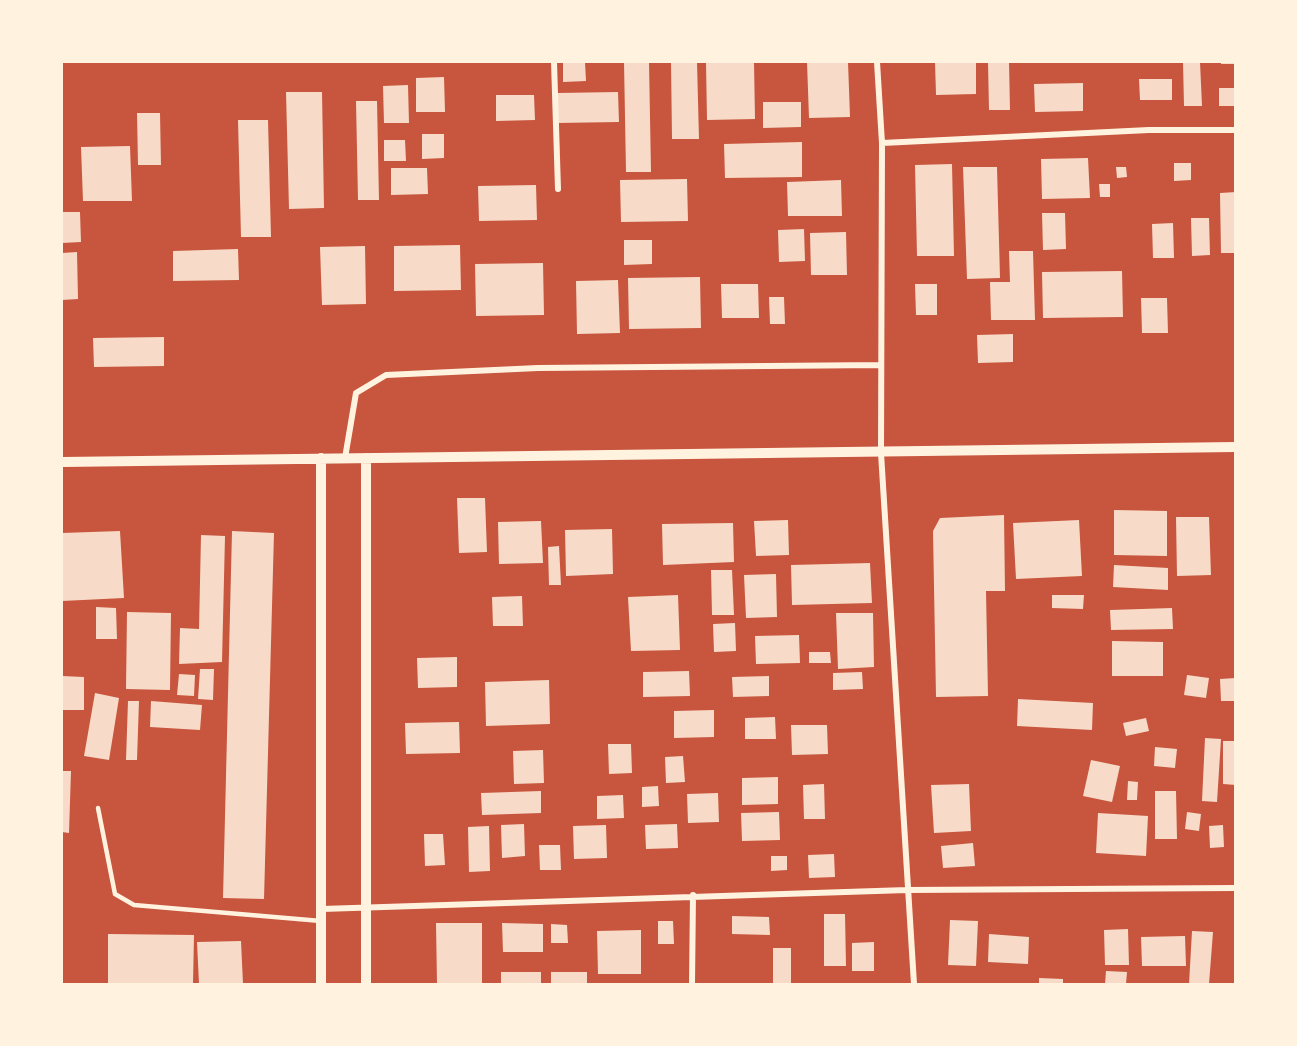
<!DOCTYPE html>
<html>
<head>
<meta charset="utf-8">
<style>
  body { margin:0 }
  #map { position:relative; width:1297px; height:1046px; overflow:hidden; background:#c8553d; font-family:"Asap Condensed",sans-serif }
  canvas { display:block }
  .frame { position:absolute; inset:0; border:63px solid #fff3e0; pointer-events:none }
</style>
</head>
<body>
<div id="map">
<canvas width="1297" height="1046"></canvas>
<div class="frame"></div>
</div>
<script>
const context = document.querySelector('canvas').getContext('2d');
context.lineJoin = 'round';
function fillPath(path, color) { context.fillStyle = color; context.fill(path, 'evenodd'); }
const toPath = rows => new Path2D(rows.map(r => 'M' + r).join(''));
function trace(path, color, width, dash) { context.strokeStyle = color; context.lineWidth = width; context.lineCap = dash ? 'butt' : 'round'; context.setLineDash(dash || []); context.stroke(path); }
const building = toPath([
  [563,62,585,62,586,81,563,82],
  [624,62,649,62,651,172,626,172],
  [671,62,697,62,699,139,672,139],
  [706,62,754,62,755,119,707,120],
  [807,62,848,62,850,117,809,118],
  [935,62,976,62,976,94,936,95],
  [988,62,1009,62,1010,110,989,110],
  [1183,62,1200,62,1202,106,1184,106],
  [1221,62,1236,62,1236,64,1221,64],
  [444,77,445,112,416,112,416,78],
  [1139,79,1172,79,1172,100,1140,100],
  [1083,83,1083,111,1035,112,1034,84],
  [408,85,409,123,384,123,383,86],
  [1219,88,1236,88,1236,106,1219,106],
  [286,92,322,92,324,208,289,209],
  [618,92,619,122,557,123,557,93],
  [496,95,534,95,535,120,496,121],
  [356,101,377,101,379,200,358,200],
  [763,102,801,102,801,127,763,128],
  [137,113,160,113,161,165,138,165],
  [238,120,268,120,271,237,241,237],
  [422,134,444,134,444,158,422,159],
  [384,140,405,140,406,161,384,161],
  [802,142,802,177,725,178,724,144],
  [130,146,132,201,83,201,81,147],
  [1088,158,1090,198,1042,199,1041,159],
  [1174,163,1191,163,1191,180,1174,181],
  [952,164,954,256,917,256,915,165],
  [963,167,997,167,1000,278,967,279],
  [1116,167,1126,167,1127,177,1117,178],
  [391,168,427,168,428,194,391,195],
  [687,179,688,221,621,222,620,180],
  [841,180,842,216,788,216,787,182],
  [1099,184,1110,184,1110,197,1100,197],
  [536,185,537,220,479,221,478,186],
  [1236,192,1236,253,1221,253,1220,193],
  [62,212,80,212,81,242,62,243],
  [1042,213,1065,213,1066,249,1043,250],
  [1191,218,1209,218,1210,255,1192,256],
  [1173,223,1174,258,1153,258,1152,224],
  [804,229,805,261,779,262,778,230],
  [846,232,847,275,811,275,810,233],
  [624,240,652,240,652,264,624,265],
  [460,245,461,290,394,291,394,246],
  [365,246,366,304,322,305,320,247],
  [238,249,239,280,173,281,173,251],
  [1009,251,1033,251,1035,320,991,320,990,282,1010,282],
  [77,252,78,299,62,300,62,253],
  [543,263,544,315,476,316,475,264],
  [1122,271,1123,317,1043,318,1042,272],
  [700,277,701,328,629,329,628,278],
  [618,280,620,333,577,334,576,281],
  [721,284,758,284,759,318,722,318],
  [915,284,937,284,937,315,916,315],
  [769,297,784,297,785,324,770,324],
  [1141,298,1167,298,1168,333,1142,333],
  [1013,334,1013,362,978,363,977,335],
  [164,337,164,366,94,367,93,338],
  [457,498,485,498,487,552,459,553],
  [1114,510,1167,511,1167,556,1114,555],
  [1004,515,1005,591,986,591,988,696,936,697,933,531,940,518],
  [1176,517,1209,517,1211,575,1177,576],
  [788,520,789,555,756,556,754,521],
  [1079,520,1082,576,1016,579,1013,523],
  [541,521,543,563,499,564,498,522],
  [733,523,734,562,663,565,662,524],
  [612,529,613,574,566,576,565,530],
  [120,531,124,598,62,601,62,533],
  [232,531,274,533,264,899,223,898],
  [201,535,225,536,222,662,179,664,180,628,199,629],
  [559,546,561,585,549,585,548,547],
  [870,563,872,603,792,605,791,565],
  [1114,565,1168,568,1168,590,1113,587],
  [711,570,732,570,734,615,712,615],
  [776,574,777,617,746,618,744,575],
  [678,595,680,650,631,651,628,597],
  [1052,595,1084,595,1083,609,1052,608],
  [522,596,523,626,493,626,492,597],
  [96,607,116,608,117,639,96,639],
  [1172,608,1173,629,1111,630,1110,610],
  [127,612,171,613,170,690,126,689],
  [836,613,873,613,874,667,838,669],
  [735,623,736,651,714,652,713,624],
  [799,635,800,663,756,664,755,636],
  [1112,641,1163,642,1163,676,1112,676],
  [809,652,830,652,831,663,809,663],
  [457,657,457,687,418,688,417,658],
  [200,669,214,669,213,700,198,699],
  [689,671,690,696,643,697,643,672],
  [862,672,863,689,833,690,833,673],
  [179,674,195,675,194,696,177,695],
  [1187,675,1209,678,1206,698,1184,695],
  [62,676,84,677,84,710,62,710],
  [769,676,769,696,733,697,732,677],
  [1236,678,1236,701,1221,701,1220,679],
  [549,680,550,724,486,726,485,682],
  [95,693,119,698,109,760,84,756],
  [1018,699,1093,703,1092,730,1017,726],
  [128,701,139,701,137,760,126,760],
  [151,701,202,705,200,730,150,727],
  [714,710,714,737,674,738,674,711],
  [775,717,776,739,745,739,745,718],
  [1146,718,1149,731,1126,736,1123,723],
  [459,722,460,753,406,754,405,723],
  [791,725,827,725,828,754,792,755],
  [1205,738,1221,739,1217,802,1202,801],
  [1223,741,1236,741,1236,785,1223,784],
  [608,744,631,744,632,773,609,774],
  [1155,747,1177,749,1175,768,1154,766],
  [543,750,544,783,514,784,513,751],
  [683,756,685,782,666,783,665,757],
  [1091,760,1120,766,1112,802,1083,796],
  [62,771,71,771,69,833,62,832],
  [778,777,778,804,742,805,742,778],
  [1128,781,1138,782,1137,800,1127,800],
  [824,784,825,819,804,819,803,785],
  [969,784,971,831,934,833,931,785],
  [658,786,659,806,642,807,642,787],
  [541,791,541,813,482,815,481,793],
  [1155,791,1176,791,1177,839,1155,839],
  [718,793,719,822,688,823,687,794],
  [623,795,624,818,597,819,597,796],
  [779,812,780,840,742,841,741,813],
  [1187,812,1201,814,1199,831,1185,829],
  [1098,813,1148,816,1146,856,1096,853],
  [524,824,525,856,502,858,501,825],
  [677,824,678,848,646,849,645,825],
  [606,825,607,858,574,859,573,826],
  [1223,825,1224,847,1210,848,1209,826],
  [489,826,490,871,469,872,468,827],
  [424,834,443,834,445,865,425,866],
  [973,843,975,866,943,868,941,846],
  [539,845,560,845,561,870,540,870],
  [834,854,835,877,809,878,808,855],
  [771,856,787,856,787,870,771,871],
  [824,914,845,914,846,966,824,966],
  [732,916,769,917,770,935,732,934],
  [950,920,978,921,976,966,948,965],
  [658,921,673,921,674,944,658,944],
  [436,923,482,923,482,984,437,984],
  [502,923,543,924,543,952,503,952],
  [551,924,567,925,568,943,551,943],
  [1128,929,1129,965,1105,965,1104,930],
  [641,930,641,974,598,974,597,931],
  [1192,931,1213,932,1209,984,1189,984],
  [108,934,194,935,193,984,108,984],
  [989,934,1029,937,1028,964,988,962],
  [1185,936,1186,966,1142,966,1141,937],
  [241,941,243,984,199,984,197,942],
  [874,942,874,971,852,971,852,943],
  [773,948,791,948,791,984,773,984],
  [1106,971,1127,972,1126,984,1105,984],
  [501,972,541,972,541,984,501,984],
  [551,972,587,972,587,984,551,984],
  [1039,978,1063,979,1063,984,1039,984]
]);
const service = toPath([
  [98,808,115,894,134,905,321,921]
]);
const minor = toPath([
  [554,62,558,189],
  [877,62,882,143,881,453,914,984],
  [882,143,1149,130,1236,130],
  [345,458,356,393,386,375,538,368,881,365],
  [322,909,907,890,1236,888],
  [692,984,693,895]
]);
const tertiary = toPath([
  [366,458,366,984],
  [62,462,1236,447],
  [321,984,321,458]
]);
fillPath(building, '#f7dbc8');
trace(service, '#fff3e0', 4.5);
trace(minor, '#fff3e0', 6);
trace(tertiary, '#fff3e0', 10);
</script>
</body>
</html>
